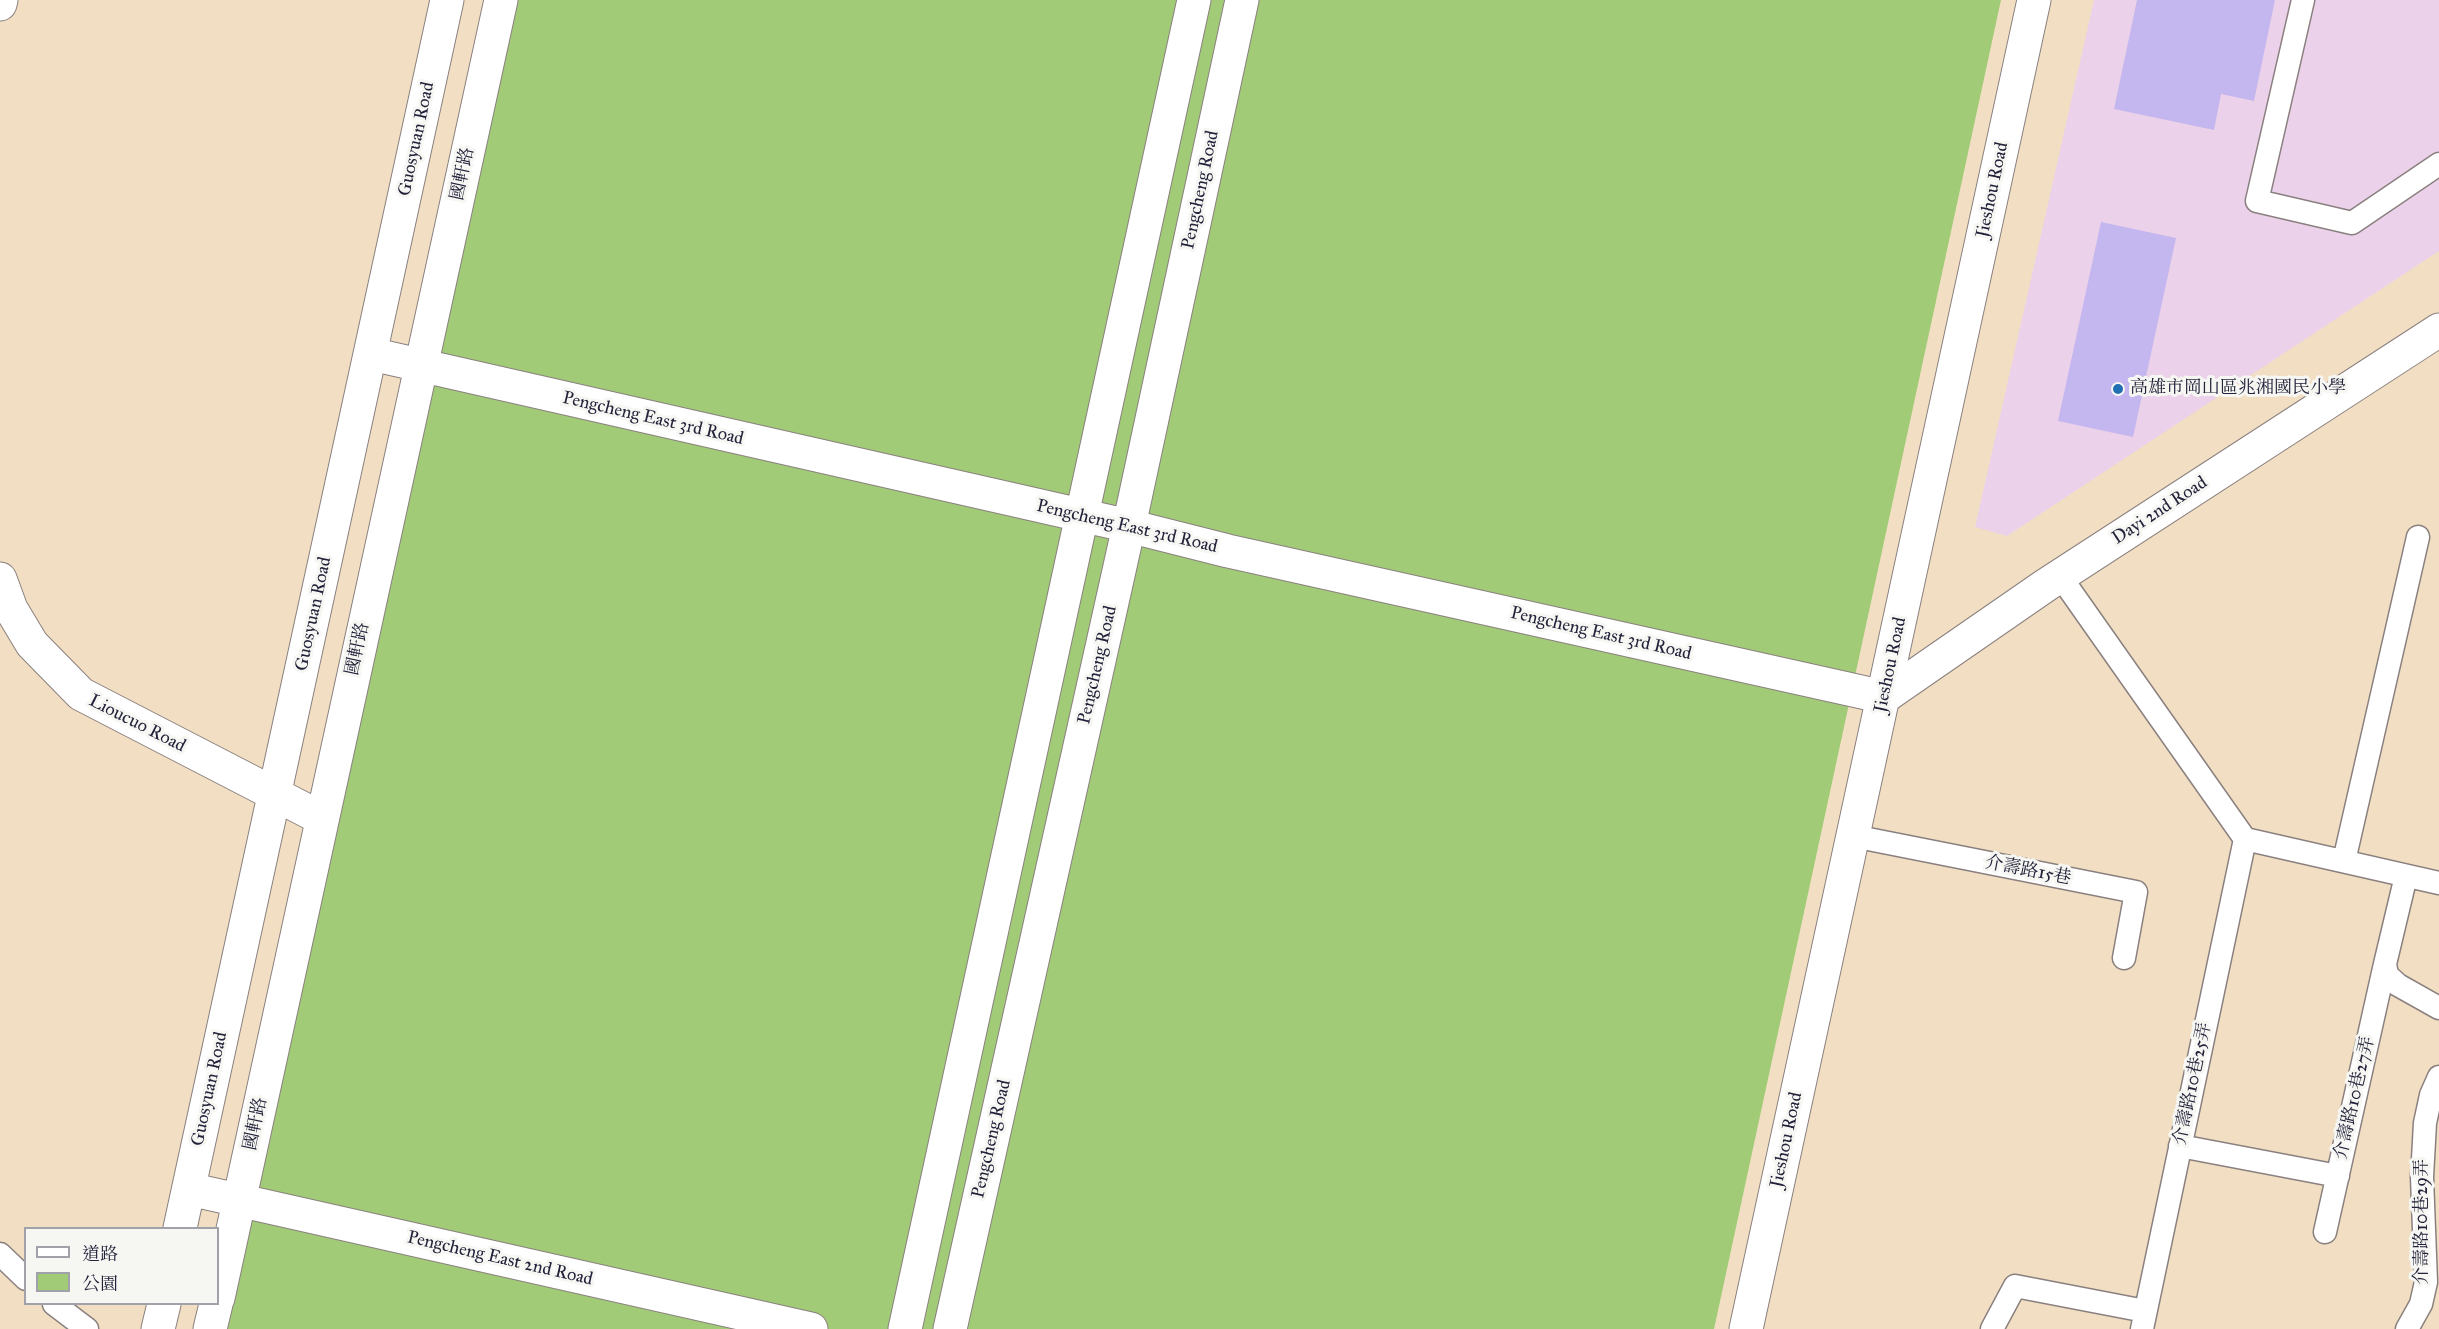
<!DOCTYPE html>
<html>
<head>
<meta charset="utf-8">
<style>
  body { margin:0 }
  #map { position:relative; width:2439px; height:1329px; overflow:hidden; background:#f2dfc3; font-family:"IM FELL Great Primer","Noto Serif TC",serif }
  canvas { display:block }
  .legend { position:absolute; left:24px; top:1227px; width:195px; height:78px; box-sizing:border-box; background:#f6f6f2; border:2px solid #a1a1a9; margin:0; padding:8px 10px; list-style:none; font-size:18px; color:#22223b }
  .legend li { display:flex; align-items:center; gap:12px; height:30px }
  .legend b { width:30px; border:2px solid #a1a1a9 }
</style>
</head>
<body>
<div id="map">
<canvas width="2439" height="1329"></canvas>
<ul class="legend">
<li><b style="height:8px;background:#fff"></b>道路</li>
<li><b style="height:16px;background:#a1cb77"></b>公園</li>
</ul>
</div>
<script>
const context = document.querySelector('canvas').getContext('2d');
context.lineJoin = 'round';
function fillPath(path, color) { context.fillStyle = color; context.fill(path, 'evenodd'); }
const toPath = rows => new Path2D(rows.map(r => 'M' + r).join(''));
function trace(path, color, width, dash) { context.strokeStyle = color; context.lineWidth = width; context.lineCap = dash ? 'butt' : 'round'; context.setLineDash(dash || []); context.stroke(path); }
function label(font, color, halo, rows, align = 'center') {
  context.font = font + ' "IM FELL Great Primer","Noto Serif TC",serif'; context.lineWidth = 6; context.setLineDash([]); context.textBaseline = 'middle'; context.strokeStyle = halo; context.fillStyle = color; for (const [text, x, y, turn = 0] of rows) {
    context.save(); context.translate(x, y); context.rotate((+turn || 0) * Math.PI / 180); context.textAlign = isNaN(turn) ? turn : align; if (halo) context.strokeText(text, 0, 0); context.fillText(text, 0, 0); context.restore();
  }
}
const built = toPath([
  [2094,0,2439,0,2439,251,2007,536,1975,527]
]);
const green = toPath([
  [501,0,2001,0,1714,1329,218,1329]
]);
const building = toPath([
  [2137,0,2275,0,2254,101,2221,94,2214,130,2114,109],
  [2101,222,2176,238,2133,437,2058,421]
]);
const service = toPath([
  [2303,0,2257,201,2352,223,2439,164],
  [2060,576,2245,839],
  [1853,836,2136,892,2124,958],
  [2245,839,2439,883],
  [2344,861,2418,537],
  [2406,876,2385,964,2387,975,2398,985,2439,1008],
  [2180,1146,2338,1176],
  [2325,1232,2385,964],
  [0,1254,26,1279],
  [54,1304,87,1329],
  [1992,1329,2015,1286,2145,1311],
  [2142,1329,2245,839],
  [2407,1329,2421,1304,2426,1282,2422,1177,2425,1123,2431,1095,2439,1077]
]);
const minor = toPath([
  [0,4,1,0],
  [371,354,1129,526,1228,551,1884,697,2046,585,2439,330],
  [0,579,11,609,32,644,81,694,321,818],
  [189,1189,811,1329],
  [180,1228,447,0],
  [218,1298,501,0],
  [158,1329,164,1304],
  [210,1329,216,1304],
  [905,1329,1194,0],
  [950,1329,1129,526,1242,0]
]);
const secondary = toPath([
  [1746,1329,2034,0]
]);
const markers = [
  [2118,389,6,"#1f6fb2"]
];
const streetNames = [
  ["Guosyuan Road",417,139,-78],
  ["國軒路",463,174,-78],
  ["Pengcheng Road",1201,190,-78],
  ["Jieshou Road",1993,190,-78],
  ["Pengcheng East 3rd Road",653,419,13],
  ["Dayi 2nd Road",2160,511,-33],
  ["Pengcheng East 3rd Road",1127,527,13],
  ["Guosyuan Road",314,614,-78],
  ["Pengcheng East 3rd Road",1601,634,13],
  ["國軒路",358,649,-78],
  ["Pengcheng Road",1098,665,-77],
  ["Jieshou Road",1891,665,-78],
  ["Lioucuo Road",137,724,27],
  ["介壽路15巷",2028,871,11],
  ["介壽路10巷25弄",2193,1084,-78],
  ["Guosyuan Road",210,1089,-78],
  ["介壽路10巷27弄",2355,1098,-77],
  ["國軒路",256,1124,-78],
  ["Pengcheng Road",992,1139,-77],
  ["Jieshou Road",1787,1140,-78],
  ["介壽路10巷29弄",2423,1222,-90],
  ["Pengcheng East 2nd Road",500,1259,13]
];
const poiNames = [
  ["高雄市岡山區兆湘國民小學",2130,389]
];
fillPath(built, '#ecd1ea');
fillPath(green, '#a1cb77');
fillPath(building, '#c4b6ee');
trace(service, '#8a807f', 25);
trace(minor, '#8a807f', 35);
trace(secondary, '#8a807f', 35);
trace(service, '#fff', 22);
trace(minor, '#fff', 33);
trace(secondary, '#fff', 33);
for (const [x, y, r, color] of markers) { const dot = new Path2D(); dot.arc(x, y, r, 0, 2 * Math.PI); context.fillStyle = color; context.fill(dot); trace(dot, '#f6f6f2', 2); }
label('18px', '#22223b', '#f6f6f2', streetNames);
label('18px', '#22223b', '#f6f6f2', poiNames, 'left');
</script>
</body>
</html>
